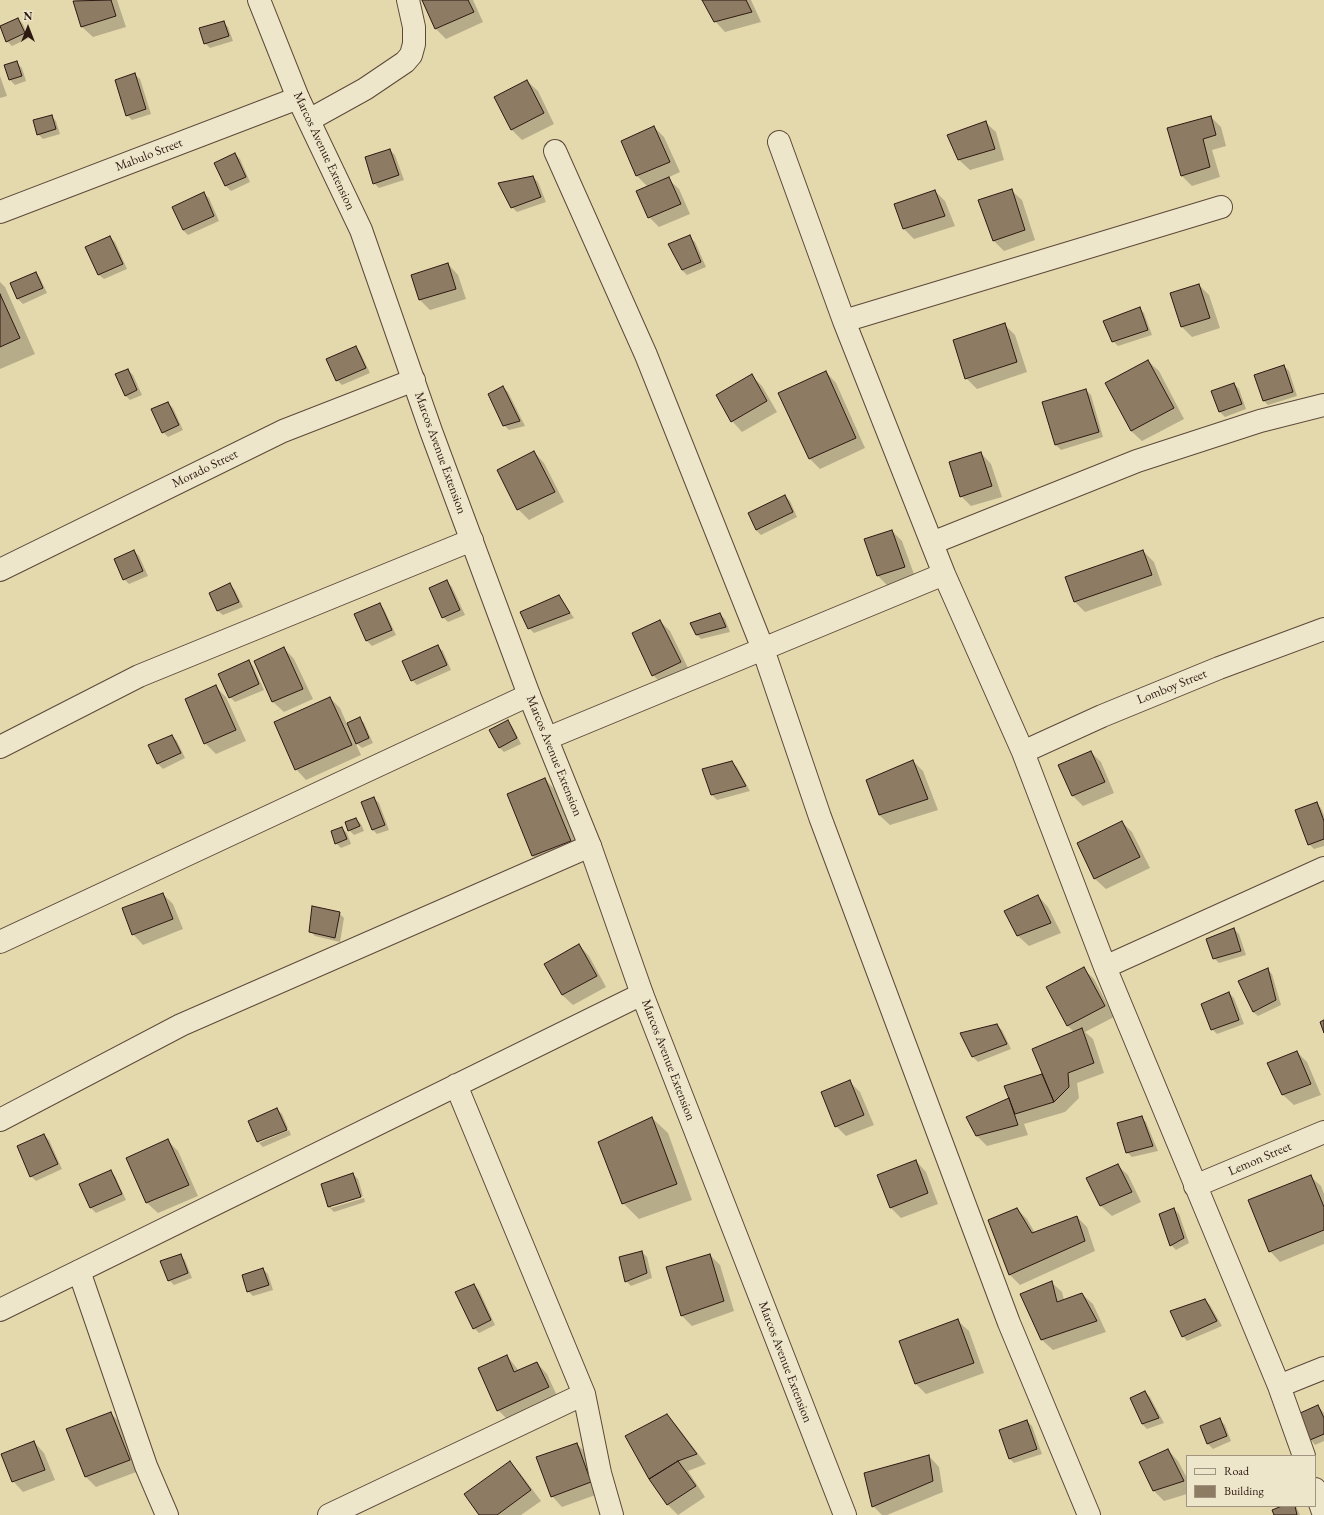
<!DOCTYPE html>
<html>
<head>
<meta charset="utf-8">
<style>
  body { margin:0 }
  #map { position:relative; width:1324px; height:1515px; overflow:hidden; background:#e4d8ad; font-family:"EB Garamond",serif }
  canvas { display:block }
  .legend { position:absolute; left:1186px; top:1455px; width:130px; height:52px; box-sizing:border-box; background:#ede6ca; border:1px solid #a19480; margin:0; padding:5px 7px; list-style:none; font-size:12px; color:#2e1912 }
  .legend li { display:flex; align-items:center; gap:8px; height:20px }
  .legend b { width:20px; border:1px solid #a19480 }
  .north { position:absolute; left:8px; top:8px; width:40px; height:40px; -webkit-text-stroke:3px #ede6ca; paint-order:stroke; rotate:0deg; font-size:11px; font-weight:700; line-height:16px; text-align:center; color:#2e1912 }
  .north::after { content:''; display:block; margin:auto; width:14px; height:18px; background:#2e1912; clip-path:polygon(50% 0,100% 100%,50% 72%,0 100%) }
</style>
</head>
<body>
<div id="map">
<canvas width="1324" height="1515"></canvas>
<ul class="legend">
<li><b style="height:5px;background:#ede6ca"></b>Road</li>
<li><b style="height:11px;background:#8d7c63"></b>Building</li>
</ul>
<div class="north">N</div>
</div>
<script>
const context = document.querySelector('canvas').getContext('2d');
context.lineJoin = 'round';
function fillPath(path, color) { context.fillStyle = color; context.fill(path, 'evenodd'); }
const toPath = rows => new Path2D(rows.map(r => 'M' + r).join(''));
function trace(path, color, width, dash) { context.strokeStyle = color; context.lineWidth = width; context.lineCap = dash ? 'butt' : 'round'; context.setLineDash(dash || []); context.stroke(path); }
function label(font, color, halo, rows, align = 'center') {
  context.font = font + ' "EB Garamond",serif'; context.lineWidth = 3; context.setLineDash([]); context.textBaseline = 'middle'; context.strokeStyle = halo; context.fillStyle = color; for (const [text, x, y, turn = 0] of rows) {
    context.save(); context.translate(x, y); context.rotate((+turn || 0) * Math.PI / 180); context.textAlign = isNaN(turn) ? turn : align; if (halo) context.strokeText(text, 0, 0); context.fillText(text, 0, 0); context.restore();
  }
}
const shadow = toPath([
  [78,0,117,0,126,27,93,37,82,27,74,1],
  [423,0,473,0,483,22,446,39,436,29],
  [703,0,751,0,761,22,725,32,715,21],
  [18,19,23,24,29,38,12,46,7,41],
  [223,22,228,27,233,41,210,48,205,43],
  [17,63,22,68,26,81,15,85,10,80,5,66],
  [135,75,140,79,151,114,132,120,127,115],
  [0,76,7,96,0,98],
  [527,81,538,91,554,124,522,140,511,129],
  [51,116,56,121,60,134,43,139,38,134],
  [1211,117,1221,127,1226,146,1212,150,1220,177,1192,186,1182,176,1169,129],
  [985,122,996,132,1004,160,970,170,959,160],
  [654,127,664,137,680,172,667,178,679,189,690,214,659,227,649,217,648,187,637,176,622,141],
  [390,150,395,155,404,180,379,188,374,183],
  [235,154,240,159,250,182,231,191,226,186,216,163],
  [533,177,538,182,546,202,517,212,512,207],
  [1011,190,1022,200,1035,240,1004,251,994,241,979,200],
  [935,191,945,201,955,226,914,239,904,229,896,205],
  [204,194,209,198,219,221,188,235,183,230,173,207],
  [110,237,115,242,127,269,104,279,99,275],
  [690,237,695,242,706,267,687,275,682,270],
  [448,264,458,275,466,299,430,310,420,300,412,276],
  [36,273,40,278,47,293,23,304,18,299,11,283],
  [0,282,5,287,35,354,0,369],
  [1199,285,1209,295,1220,328,1192,337,1182,327],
  [1139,308,1144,313,1152,335,1118,346,1113,341],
  [1004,324,1015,335,1027,372,977,389,966,378],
  [356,347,360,352,370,373,342,385,337,380],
  [1148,361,1159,371,1184,419,1142,441,1131,431],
  [1284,366,1289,371,1297,396,1268,405,1263,400],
  [128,370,133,375,142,395,130,400,125,395],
  [826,372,836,383,865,448,820,469,809,458],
  [751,375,762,386,777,412,742,432,732,421],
  [1234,384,1239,389,1246,409,1225,417,1220,412,1213,392],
  [503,387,508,392,525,426,509,430,504,425],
  [1086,390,1091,395,1103,437,1061,450,1056,445],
  [168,403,173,408,183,430,168,437,163,432],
  [534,452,544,463,564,502,529,520,518,509,498,470],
  [981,453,991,464,1002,497,971,506,961,496],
  [785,496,790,501,797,517,761,535,756,530],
  [892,531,902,541,915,577,888,586,878,576,865,540],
  [134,551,139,556,148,576,129,584,124,579],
  [1143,551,1154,562,1162,585,1085,612,1075,602],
  [447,582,452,587,465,615,448,622,443,617],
  [230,585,235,590,243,607,223,615,218,611],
  [559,596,574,618,534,633,529,628],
  [379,604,384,609,396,635,372,646,367,641,355,615],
  [720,614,725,619,730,632,701,639,696,634],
  [660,621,670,631,690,672,663,685,653,675],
  [438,647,443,651,451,670,417,685,412,680],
  [284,648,294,659,313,699,284,712,273,702,255,661],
  [248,661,253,666,264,690,235,702,230,697],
  [216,687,226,697,246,741,216,754,205,743],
  [330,698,340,708,347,724,359,718,364,723,373,743,362,748,355,742,361,755,306,780,296,769],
  [507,721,512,726,521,744,504,752,499,747],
  [172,736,177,741,185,758,163,769,158,764],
  [1091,752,1101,762,1114,793,1083,806,1073,796,1059,766],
  [913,761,923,771,938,810,890,825,879,815],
  [732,762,737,767,750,791,717,800,712,795,703,769],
  [545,779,555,790,581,851,544,866,533,856,508,795],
  [374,798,379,803,389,830,377,834,372,829],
  [1316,803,1321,808,1324,815,1324,846,1314,849,1309,844],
  [356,819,361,824,364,831,354,835,349,830],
  [1122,822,1132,832,1150,868,1106,889,1095,879,1078,843],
  [342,828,347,833,351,844,341,848,336,843],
  [163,894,173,904,183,929,143,945,133,934],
  [1038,896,1048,907,1061,933,1029,946,1018,936,1005,911],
  [339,913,344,918,340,942,315,936,310,931],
  [1234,929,1239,934,1246,955,1219,963,1214,958],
  [579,945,589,956,606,987,573,1005,562,995],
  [1084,969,1094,979,1114,1017,1085,1032,1093,1039,1104,1073,1077,1083,1079,1098,1065,1112,1024,1124,1028,1135,987,1146,977,1136,968,1117,1010,1099,1005,1087,1044,1074,1074,1032,1067,1025],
  [1267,969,1272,974,1281,1005,1258,1016,1253,1012],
  [1229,993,1234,998,1244,1024,1217,1034,1212,1029],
  [997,1025,1002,1030,1011,1049,978,1062,973,1057],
  [1297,1052,1307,1062,1321,1095,1294,1105,1283,1095,1268,1064],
  [850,1082,860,1092,874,1125,846,1136,836,1126],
  [277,1109,282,1114,288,1128,259,1141,259,1143,249,1122],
  [1141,1117,1146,1122,1158,1151,1132,1157,1127,1152],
  [652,1118,668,1133,692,1200,639,1219,623,1203],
  [289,1130,291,1135,263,1147,259,1143],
  [44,1135,49,1140,62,1169,36,1181,31,1176],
  [168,1141,178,1151,198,1196,158,1213,147,1203,127,1158],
  [916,1161,926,1172,938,1204,901,1218,890,1207],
  [1117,1165,1128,1175,1141,1202,1112,1216,1101,1206,1087,1178],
  [110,1171,115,1176,126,1200,96,1213,91,1208,81,1185],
  [353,1174,358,1179,363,1196,331,1206,331,1208,364,1198,365,1202,334,1212,329,1207,322,1184],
  [1310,1176,1321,1186,1324,1194,1324,1244,1280,1262,1270,1251],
  [1017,1209,1027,1219,1035,1233,1077,1217,1087,1227,1095,1251,1020,1285,1010,1275,989,1220],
  [1174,1209,1179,1214,1189,1243,1176,1250,1171,1245,1160,1214],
  [642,1252,647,1257,652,1278,631,1286,626,1281],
  [180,1255,185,1260,192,1278,174,1285,169,1280],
  [710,1255,720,1265,734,1311,692,1326,682,1316,667,1268],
  [263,1269,268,1274,273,1290,253,1296,248,1291],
  [1051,1282,1062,1292,1064,1300,1082,1294,1093,1304,1106,1332,1053,1350,1042,1340],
  [474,1285,479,1290,495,1325,479,1333,474,1328],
  [1205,1300,1210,1305,1222,1326,1187,1341,1183,1336],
  [958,1321,969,1331,984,1373,926,1394,916,1384],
  [507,1356,519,1371,537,1363,547,1374,558,1398,508,1420,498,1410],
  [1145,1392,1150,1397,1164,1423,1147,1429,1142,1424],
  [1318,1406,1324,1413,1324,1441,1315,1445,1311,1440],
  [110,1413,121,1423,139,1471,96,1487,86,1477,67,1429],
  [667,1415,677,1426,706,1464,688,1471,705,1497,678,1515,668,1505],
  [1220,1420,1225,1425,1231,1441,1213,1449,1208,1444,1201,1427],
  [1027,1421,1032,1426,1042,1454,1014,1463,1009,1458],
  [34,1442,44,1453,55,1480,23,1492,13,1481],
  [577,1444,587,1454,601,1493,562,1507,552,1496],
  [1168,1450,1178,1461,1187,1478,1187,1494,1164,1501,1154,1491],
  [929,1456,939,1467,943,1492,887,1515,882,1515,873,1506],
  [510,1462,520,1473,541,1501,521,1515,480,1515],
  [1285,1506,1296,1506,1300,1515,1275,1515]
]);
const building = toPath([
  [111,0,116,16,81,27,73,1,111,0],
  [422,0,468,0,474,12,435,29,422,0],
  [702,0,746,0,752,12,714,22,702,0],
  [18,18,25,33,6,42,0,26,18,18],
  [224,21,229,36,204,44,199,28,224,21],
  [17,61,22,76,9,80,4,65,17,61],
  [135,73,146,109,126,116,115,80,135,73],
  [527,80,544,113,511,130,494,97,527,80],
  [52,115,56,129,37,135,33,120,52,115],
  [1211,116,1216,135,1203,139,1210,167,1181,176,1167,128,1211,116],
  [986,121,995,149,958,160,947,135,986,121],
  [654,126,670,162,636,176,621,141,654,126],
  [390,149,399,175,373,184,365,157,390,149],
  [235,153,246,177,225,186,214,163,235,153],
  [533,176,541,197,511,208,498,183,533,176],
  [669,177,681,204,648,218,636,191,669,177],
  [1012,189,1025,230,993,241,978,200,1012,189],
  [935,190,945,216,903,229,894,204,935,190],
  [204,192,214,216,183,230,172,207,204,192],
  [690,235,701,262,682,270,668,244,690,235],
  [110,236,123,264,98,275,85,247,110,236],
  [448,263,456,289,419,300,411,275,448,263],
  [36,272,43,288,17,299,10,283,36,272],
  [1199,284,1210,318,1181,327,1170,293,1199,284],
  [0,294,20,338,0,347,0,294],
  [1140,307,1148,330,1112,342,1103,321,1140,307],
  [1005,323,1017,362,965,379,953,340,1005,323],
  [356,346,366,368,336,381,326,359,356,346],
  [1148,360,1174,408,1131,431,1105,383,1148,360],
  [1284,365,1293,392,1263,401,1254,375,1284,365],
  [128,369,137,390,125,396,115,374,128,369],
  [826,371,856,438,809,459,778,393,826,371],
  [752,374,767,401,731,422,716,395,752,374],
  [1234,383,1242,404,1219,412,1211,391,1234,383],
  [503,386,520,421,503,426,488,394,503,386],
  [1086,389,1099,432,1055,445,1042,402,1086,389],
  [168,402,179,425,162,433,151,409,168,402],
  [534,451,555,492,517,510,497,470,534,451],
  [981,452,992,486,960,497,949,462,981,452],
  [785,495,793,512,756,530,748,513,785,495],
  [892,530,905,567,877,576,864,539,892,530],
  [134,550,143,571,123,580,114,559,134,550],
  [1143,550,1152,575,1074,602,1065,577,1143,550],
  [447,580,460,610,442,618,429,588,447,580],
  [230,583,239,602,217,611,209,593,230,583],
  [559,595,570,613,528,629,520,612,559,595],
  [380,603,392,630,366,641,354,614,380,603],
  [720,613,726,627,696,635,690,623,720,613],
  [660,620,681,662,652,676,632,633,660,620],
  [438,645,447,665,411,681,402,661,438,645],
  [284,647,303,689,272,702,254,661,284,647],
  [249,660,259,684,229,698,218,674,249,660],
  [216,685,236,730,204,744,185,699,216,685],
  [330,697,352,745,295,770,274,722,330,697],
  [360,717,369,738,356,744,347,723,360,717],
  [508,720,517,738,499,748,489,730,508,720],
  [172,735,181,753,157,764,148,745,172,735],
  [1091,751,1105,782,1072,796,1058,765,1091,751],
  [913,760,928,799,879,815,866,780,913,760],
  [732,761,746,786,711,795,702,769,732,761],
  [545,778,571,841,532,856,507,794,545,778],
  [374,797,385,825,372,830,361,802,374,797],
  [1317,802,1324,821,1324,839,1308,845,1295,810,1317,802],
  [356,818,360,826,348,831,345,822,356,818],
  [1122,821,1140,857,1094,879,1077,843,1122,821],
  [342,827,347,839,335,844,331,831,342,827],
  [163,893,173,919,132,935,122,908,163,893],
  [1038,895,1051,923,1017,936,1004,911,1038,895],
  [312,906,340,912,335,938,309,932,312,906],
  [1234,928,1241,951,1213,959,1206,939,1234,928],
  [579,944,597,976,562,995,544,964,579,944],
  [1084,967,1105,1006,1067,1026,1046,987,1084,967],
  [1268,968,1276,1000,1253,1012,1238,981,1268,968],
  [1229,992,1239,1020,1211,1030,1201,1004,1229,992],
  [1324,1020,1324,1033,1320,1022,1324,1020],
  [997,1024,1007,1044,972,1057,960,1033,997,1024],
  [1082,1028,1094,1063,1068,1073,1069,1087,1054,1102,1032,1049,1082,1028],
  [1297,1051,1311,1084,1282,1095,1267,1063,1297,1051],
  [1042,1074,1054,1102,1015,1114,1004,1086,1042,1074],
  [850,1080,864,1115,835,1127,821,1092,850,1080],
  [1009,1098,1018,1125,976,1136,966,1117,1009,1098],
  [277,1108,287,1130,257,1142,248,1121,277,1108],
  [1142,1116,1153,1146,1126,1153,1117,1123,1142,1116],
  [652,1117,677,1184,622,1204,598,1142,652,1117],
  [44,1134,58,1164,30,1177,17,1146,44,1134],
  [168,1139,189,1185,146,1203,126,1158,168,1139],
  [916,1160,928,1193,890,1208,877,1175,916,1160],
  [1118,1164,1132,1192,1100,1206,1086,1178,1118,1164],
  [111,1170,122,1194,90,1208,79,1184,111,1170],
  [353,1173,361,1197,328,1207,321,1184,353,1173],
  [1311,1175,1324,1207,1324,1230,1269,1252,1248,1200,1311,1175],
  [1017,1208,1032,1233,1077,1216,1085,1241,1009,1275,988,1220,1017,1208],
  [1174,1208,1184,1238,1170,1246,1159,1214,1174,1208],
  [642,1251,647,1273,625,1282,619,1257,642,1251],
  [181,1254,188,1273,168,1281,160,1261,181,1254],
  [710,1254,724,1301,681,1316,666,1267,710,1254],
  [263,1268,269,1285,247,1292,242,1275,263,1268],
  [1052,1281,1057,1302,1082,1293,1097,1321,1041,1340,1020,1294,1052,1281],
  [474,1284,491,1320,473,1329,455,1292,474,1284],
  [1205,1299,1217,1321,1182,1337,1170,1311,1205,1299],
  [958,1319,974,1363,915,1384,899,1341,958,1319],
  [507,1355,514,1372,537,1362,549,1387,497,1411,478,1368,507,1355],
  [1145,1391,1159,1418,1142,1424,1130,1398,1145,1391],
  [1318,1405,1324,1418,1324,1434,1310,1440,1298,1414,1318,1405],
  [111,1412,130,1460,85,1477,66,1429,111,1412],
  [667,1414,697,1454,678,1461,649,1479,625,1436,667,1414],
  [1220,1418,1227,1436,1207,1444,1200,1426,1220,1418],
  [1027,1420,1037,1449,1009,1459,999,1430,1027,1420],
  [34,1441,45,1470,12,1482,1,1454,34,1441],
  [577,1443,591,1482,551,1497,536,1457,577,1443],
  [1168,1449,1184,1481,1153,1491,1139,1462,1168,1449],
  [929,1455,933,1481,872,1507,864,1473,929,1455],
  [510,1461,531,1490,497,1515,479,1515,464,1494,510,1461],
  [678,1461,696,1486,667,1505,649,1479,678,1461],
  [1282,1506,1295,1506,1297,1515,1274,1515,1272,1510,1282,1506]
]);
const minor = toPath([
  [309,120,365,89,405,62,411,55,414,44,414,27,408,0],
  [779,142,844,321],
  [555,151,646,355,763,649,820,817,1009,1323,1089,1515],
  [0,212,298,98],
  [932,543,1137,461,1260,421,1324,405],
  [0,570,283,431,414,380],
  [944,574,1023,752,1105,967,1279,1386,1304,1456],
  [548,738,944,574,844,321,1221,207],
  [0,747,139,676,472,540],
  [1023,752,1102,716,1219,668,1324,629],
  [0,942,529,695],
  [1105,967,1324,868],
  [456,1085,584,1394,600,1473,612,1515],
  [0,1120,181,1025,590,846],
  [1195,1186,1324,1132],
  [79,1271,146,1466,167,1515],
  [0,1310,642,994],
  [1279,1386,1324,1368],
  [1315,1489,1324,1515],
  [329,1515,584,1394]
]);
const tertiary = toPath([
  [259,0,298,98,361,230,431,431,529,695,590,846,642,994,845,1515]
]);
const streetNames = [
  ["Marcos Avenue Extension",324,151,65],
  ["Mabulo Street",149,155,-21],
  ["Marcos Avenue Extension",440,453,70],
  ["Morado Street",205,469,-26],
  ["Lomboy Street",1172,687,-22],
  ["Marcos Avenue Extension",554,756,68],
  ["Marcos Avenue Extension",668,1060,69],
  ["Lemon Street",1260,1159,-23],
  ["Marcos Avenue Extension",785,1362,69]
];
fillPath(shadow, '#0003');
fillPath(building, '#8d7c63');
trace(building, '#2e1912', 1);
trace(minor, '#5c4939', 24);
trace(tertiary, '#5c4939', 24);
trace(minor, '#ede6ca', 22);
trace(tertiary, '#ede6ca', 22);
label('13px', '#2e1912', '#ede6ca', streetNames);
</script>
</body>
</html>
